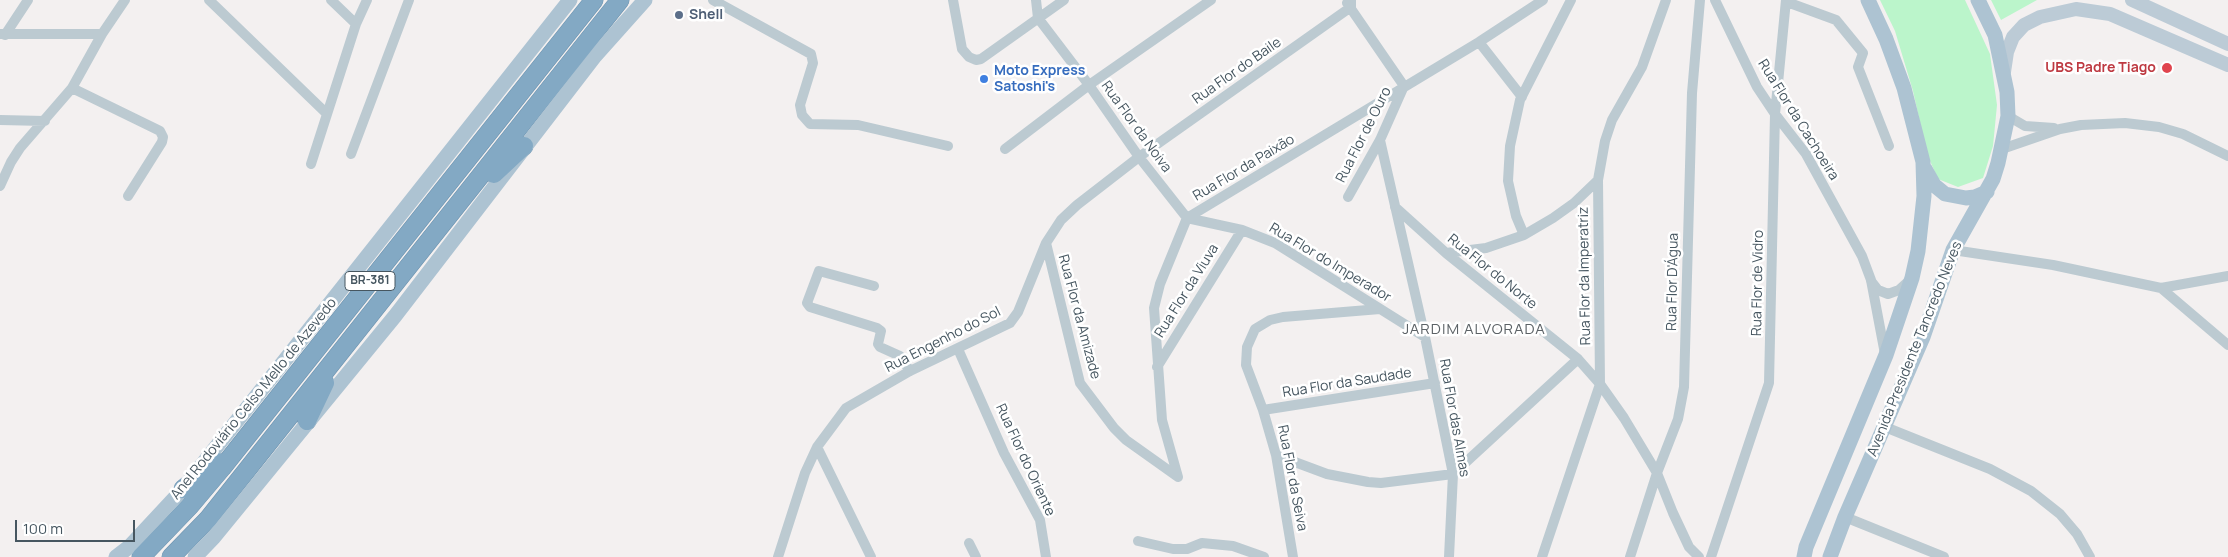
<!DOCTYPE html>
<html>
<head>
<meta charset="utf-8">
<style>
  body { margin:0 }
  #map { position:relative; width:2228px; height:557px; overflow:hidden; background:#f3f0f0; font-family:Manrope,sans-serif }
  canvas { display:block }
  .scale { position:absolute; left:15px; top:520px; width:120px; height:22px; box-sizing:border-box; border:2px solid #465660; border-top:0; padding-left:6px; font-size:15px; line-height:18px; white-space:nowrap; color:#465660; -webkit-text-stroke:4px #fff; paint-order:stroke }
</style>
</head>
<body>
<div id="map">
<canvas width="2228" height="557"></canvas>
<div class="scale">100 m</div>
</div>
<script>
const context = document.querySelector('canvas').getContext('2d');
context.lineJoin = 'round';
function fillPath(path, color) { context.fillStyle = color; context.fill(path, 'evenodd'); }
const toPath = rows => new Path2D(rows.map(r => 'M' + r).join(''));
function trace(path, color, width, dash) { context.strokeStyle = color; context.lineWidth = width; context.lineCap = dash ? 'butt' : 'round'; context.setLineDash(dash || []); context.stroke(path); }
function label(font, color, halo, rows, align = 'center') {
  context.font = font + ' Manrope,sans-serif'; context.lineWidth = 5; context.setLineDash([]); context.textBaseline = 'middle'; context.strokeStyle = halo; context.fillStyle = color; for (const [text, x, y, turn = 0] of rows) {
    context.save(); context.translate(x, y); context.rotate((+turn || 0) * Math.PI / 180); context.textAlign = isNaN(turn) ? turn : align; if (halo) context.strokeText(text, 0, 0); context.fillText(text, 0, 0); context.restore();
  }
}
const green = toPath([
  [1880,0,1965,0,1990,54,1997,105,1993,146,1983,178,1958,187,1938,179,1927,154,1913,91,1895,31],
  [1991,0,2037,0,2001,20]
]);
const street = toPath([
  [209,0,326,113],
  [331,0,356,24],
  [713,0,811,54,813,63,800,105,802,115,810,124,858,125,948,146],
  [953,0,962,49,969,57,976,60,981,59,1064,0],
  [1036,0,1038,18,1089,85,1139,157,1187,218],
  [1715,0,1757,87,1775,114,1806,154,1862,256,1871,280,1885,354],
  [1787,2,1836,20,1863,53,1858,67,1889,146],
  [1347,3,1404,86,1380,140,1348,197],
  [0,34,102,34],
  [5,35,28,0],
  [1479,42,1522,97],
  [72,88,156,129,160,131,163,137,162,142,128,196],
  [2008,116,2025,126,2054,128],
  [0,120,45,121],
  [1380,140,1425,337,1453,474,1449,557],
  [1005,149,1089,85,1211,0],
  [2002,149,2060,129,2081,125,2125,123,2159,127,2183,134,2228,156],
  [351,154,409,0],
  [311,164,356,24,367,0],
  [0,186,11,162,20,148,72,88,102,34,125,0],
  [1395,207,1446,253,1578,359,1600,384,1624,418,1657,473,1673,513,1689,547,1699,557],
  [1187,218,1242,230,1275,243,1425,337],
  [1524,235,1516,216,1508,181,1510,146,1520,100,1571,0],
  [1046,243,1080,383,1114,428,1126,440,1178,477],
  [1953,250,2053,265,2161,288,2228,345],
  [1446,253,1486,248,1524,235,1553,218,1574,203,1598,180],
  [1871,281,1878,290,1888,294,1899,290,1910,280],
  [874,286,819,271,807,303,810,307,877,328,881,331,878,344,880,347,900,356,910,371],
  [2161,288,2228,276],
  [958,349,1004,453,1040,520,1046,557],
  [1157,367,1242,230],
  [1263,410,1435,383],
  [1885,427,1990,469,2031,491,2060,514,2077,534,2090,557],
  [817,447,871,557],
  [1276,455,1327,474,1368,482,1381,483,1453,474,1578,359],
  [1178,477,1162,420,1154,308,1160,284,1187,218,1479,42,1543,0],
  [1845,517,1944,557],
  [1138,541,1173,549,1187,549,1202,543,1233,546,1264,557],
  [969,543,976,557],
  [778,557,805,473,817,447,846,408,910,371,1010,323,1018,312,1046,243,1061,220,1077,205,1139,157,1351,7,1351,0],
  [1293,557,1276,455,1263,410,1246,365,1247,347,1255,329,1270,320,1283,317,1380,309],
  [1542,557,1600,384,1598,180,1605,141,1612,120,1642,67,1666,0],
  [1630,557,1657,473,1678,419,1684,387,1692,93,1700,0],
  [1711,557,1769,383,1775,114,1786,0]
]);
const secondary = toPath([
  [2132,0,2228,44],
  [2004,72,2007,52,2013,37,2024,25,2040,17,2076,9,2110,14,2228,65]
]);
const primary = toPath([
  [1925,169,1934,185,1945,194,1966,198,1975,197,1987,192],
  [116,557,129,547,183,489,570,0],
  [195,557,214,537,395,316,595,56,645,0],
  [1804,557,1806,547,1886,355,1912,278,1918,251,1924,196,1923,162,1904,88,1886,39,1868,0],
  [1830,557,1845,517,1923,337,1953,250,1993,179,1998,163,2008,116,2007,92,1995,35,1978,0]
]);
const highway = toPath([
  [494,174,524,146],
  [307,421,325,383],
  [183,489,217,462],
  [141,557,190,506,222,468,594,0],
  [171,557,208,519,620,0]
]);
const markers = [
  [679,15,5,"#5c6f8a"],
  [2167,68,6,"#e0444e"],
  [984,79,5,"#3f7fe0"]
];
const shields = [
  [370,281,50]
];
const shieldNames = [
  ["BR-381",370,281]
];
const serviceNames = [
  ["Shell",689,15]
];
const healthNames = [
  ["UBS Padre Tiago",2156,68]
];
const shopNames = [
  ["Moto Express",994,71],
  ["Satoshi's",994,87]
];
const streetNames = [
  ["Rua Flor do Baile",1237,71,-35],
  ["Rua Flor da Cachoeira",1798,120,58],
  ["Rua Flor da Noiva",1136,127,54],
  ["Rua Flor de Ouro",1364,135,-63],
  ["Rua Flor da Paixão",1244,168,-31],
  ["Rua Flor do Imperador",1330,263,31],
  ["Rua Flor do Norte",1492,272,39],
  ["Rua Flor da Imperatriz",1585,276,-91],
  ["Rua Flor D'Água",1673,282,-89],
  ["Rua Flor de Vidro",1758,283,-89],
  ["Rua Flor da Viuva",1187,291,-58],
  ["Rua Flor da Amizade",1079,317,75],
  ["Rua Engenho do Sol",943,340,-27],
  ["Avenida Presidente Tancredo Neves",1915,349,-68],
  ["Rua Flor da Saudade",1347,383,-9],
  ["Anel Rodoviário Celso Mello de Azevedo",254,399,-51],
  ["Rua Flor das Almas",1454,418,80],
  ["Rua Flor do Oriente",1025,460,65],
  ["Rua Flor da Seiva",1292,478,79]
];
const neighbourhoodNames = [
  ["JARDIM ALVORADA",1474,330]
];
fillPath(green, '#bbf5cb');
trace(highway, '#6e94b0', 19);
trace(street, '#bccad1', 10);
trace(secondary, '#bccbd6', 14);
trace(primary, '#adc3d2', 15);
trace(highway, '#83a9c4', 18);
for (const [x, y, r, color] of markers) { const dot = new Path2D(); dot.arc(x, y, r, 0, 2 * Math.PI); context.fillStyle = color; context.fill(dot); trace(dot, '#fff', 2); }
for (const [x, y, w] of shields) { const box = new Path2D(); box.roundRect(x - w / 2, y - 9.5, w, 19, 4); context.fillStyle = '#fff'; context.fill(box); trace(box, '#465660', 1); }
label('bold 12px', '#465660', null, shieldNames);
label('bold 14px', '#4e5e75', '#fff', serviceNames, 'left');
label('bold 14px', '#be3a42', '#fff', healthNames, 'right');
label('bold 14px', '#366cbe', '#fff', shopNames, 'left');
label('14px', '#465660', '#fff', streetNames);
context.letterSpacing = '1px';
label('15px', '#5c6266', '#fff', neighbourhoodNames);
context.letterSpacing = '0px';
</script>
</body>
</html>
